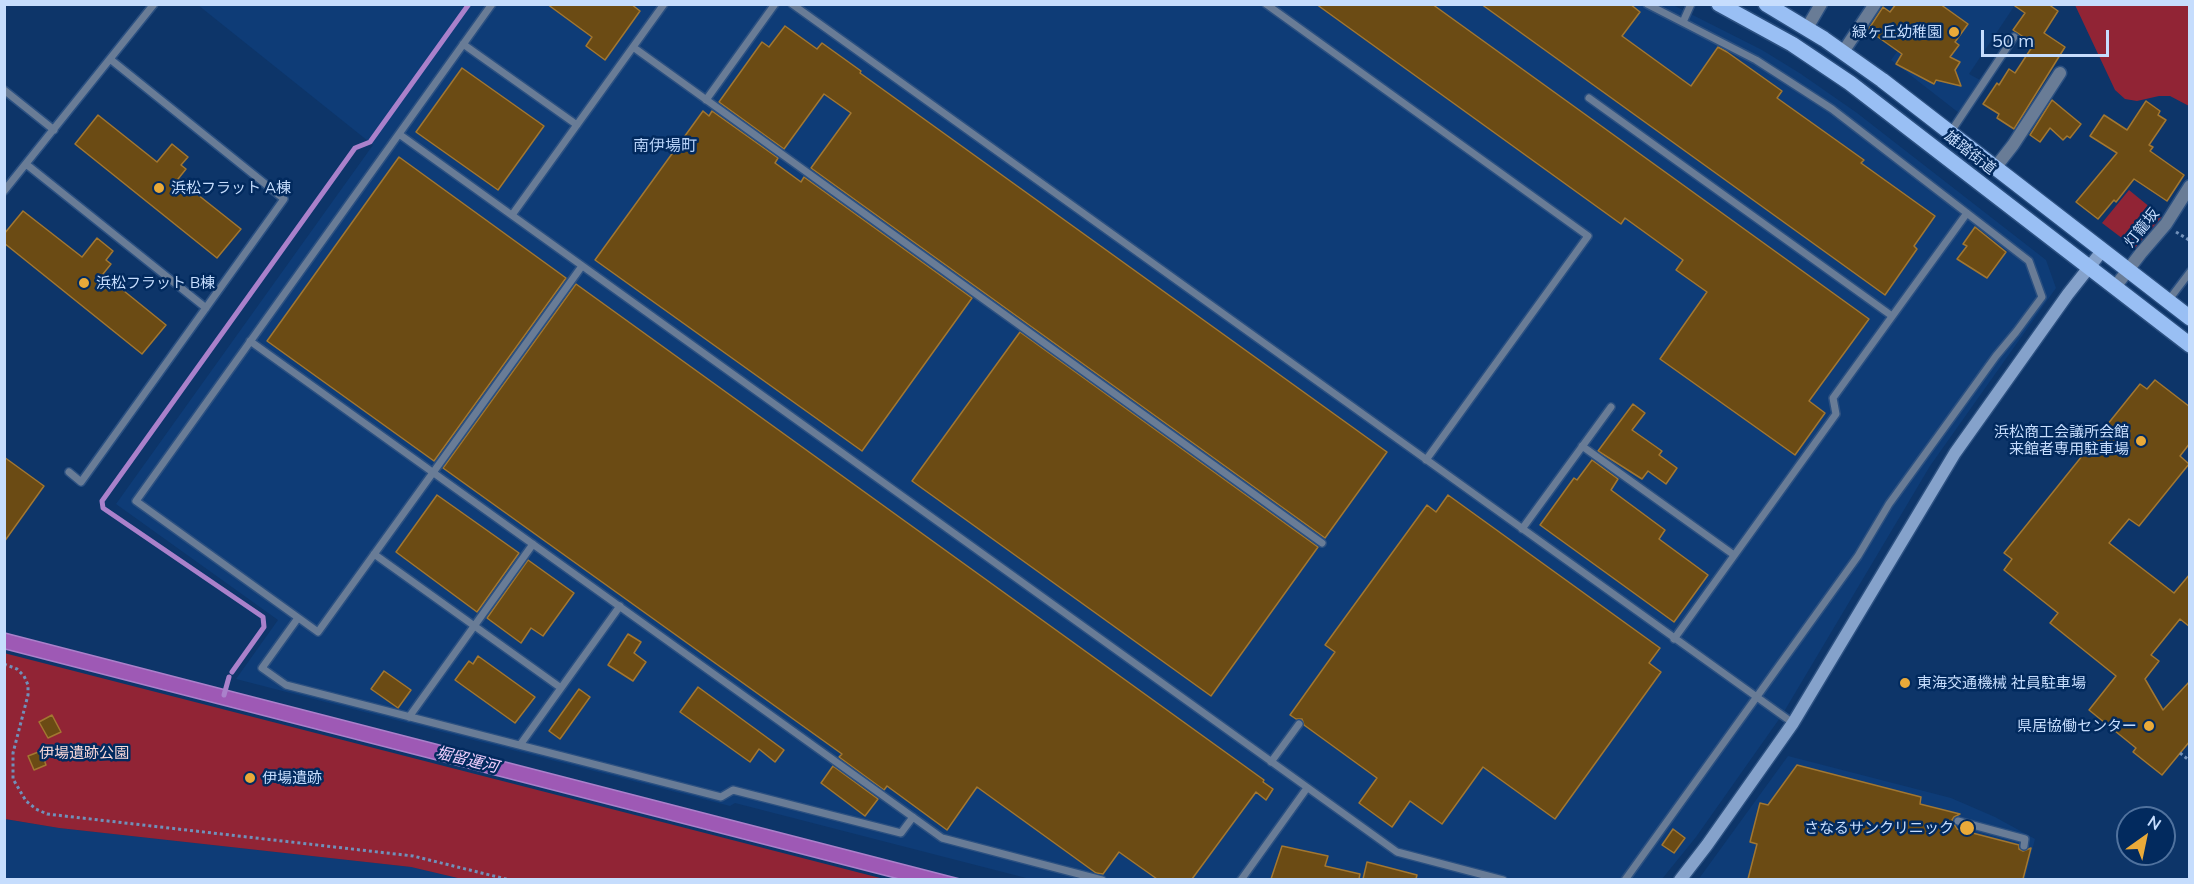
<!DOCTYPE html>
<html>
<head>
<meta charset="utf-8">
<style>
  body { margin:0 }
  #map { position:relative; width:2194px; height:884px; overflow:hidden; background:#0d3569; font-family:Mulish,sans-serif }
  canvas { display:block }
  .frame { position:absolute; inset:0; border:6px solid #c6ddfd; pointer-events:none }
  .north { position:absolute; left:2116px; top:806px; width:60px; height:60px; box-sizing:border-box; background:#022a5e; border:2px solid #50729e; border-radius:50%; rotate:33deg; font-size:16px; font-weight:700; line-height:24px; text-align:center; color:#c6ddfd }
  .north::after { content:''; display:block; margin:auto; width:21px; height:27px; background:#eaaa39; clip-path:polygon(50% 0,100% 100%,50% 72%,0 100%) }
  .scale { position:absolute; left:1981px; top:30px; width:128px; height:27px; box-sizing:border-box; border:3px solid #c6ddfd; border-top:0; padding-left:8px; font-size:18px; line-height:21px; white-space:nowrap; color:#c6ddfd; -webkit-text-stroke:4px #022a5e; paint-order:stroke }
</style>
</head>
<body>
<div id="map">
<canvas width="2194" height="884"></canvas>
<div class="frame"></div>
<div class="north">N</div>
<div class="scale">50 m</div>
</div>
<script>
const context = document.querySelector('canvas').getContext('2d');
context.lineJoin = 'round';
function fillPath(path, color) { context.fillStyle = color; context.fill(path, 'evenodd'); }
const toPath = rows => new Path2D(rows.map(r => 'M' + r).join(''));
function trace(path, color, width, dash) { context.strokeStyle = color; context.lineWidth = width; context.lineCap = dash ? 'butt' : 'round'; context.setLineDash(dash || []); context.stroke(path); }
function label(font, color, halo, rows, align = 'center') {
  context.font = font + ' Mulish,"Noto Sans JP",sans-serif'; context.lineWidth = 5; context.setLineDash([]); context.textBaseline = 'middle'; context.strokeStyle = halo; context.fillStyle = color; for (const [text, x, y, turn = 0] of rows) {
    context.save(); context.translate(x, y); context.rotate((+turn || 0) * Math.PI / 180); context.textAlign = isNaN(turn) ? turn : align; if (halo) context.strokeText(text, 0, 0); context.fillText(text, 0, 0); context.restore();
  }
}
const built = toPath([
  [198,5,1673,5,1762,50,1801,74,1857,113,2046,260,2056,288,1930,466,1782,715,1696,837,1662,879,1030,879,735,803,730,806,236,679,278,620,116,504,373,145],
  [1931,5,2015,5,1969,74,1980,80,1959,113,1891,60],
  [1788,756,1951,798,1995,817,2035,839,2025,879,1698,880],
  [4,819,59,828,411,867,462,879,5,879]
]);
const green = toPath([
  [2075,5,2189,5,2189,106,2170,96,2159,96,2137,101,2125,99,2115,90],
  [2129,190,2162,217,2135,248,2102,223],
  [4,653,884,879,462,879,411,867,59,828,5,819]
]);
const water = toPath([
  [5,633,226,690,960,879,899,879,5,649,5,633]
]);
const stream = toPath([
  [232,672,264,627,263,617,103,508,102,501,355,148,370,142,469,4],
  [224,695,229,677]
]);
const building = toPath([
  [547,4,631,4,640,11,605,60,586,46,592,37,547,4],
  [1316,4,1432,4,1869,319,1809,401,1825,413,1795,455,1660,359,1707,292,1676,270,1683,260,1625,218,1621,224,1316,4],
  [1481,4,1630,4,1640,12,1622,36,1691,86,1718,47,1727,52,1782,91,1777,98,1864,160,1861,163,1935,216,1914,246,1917,249,1885,295,1481,4],
  [1896,4,1940,4,1968,24,1955,42,1959,45,1950,57,1960,62,1955,70,1961,86,1936,80,1934,84,1896,64,1902,54,1868,30,1883,7,1890,12,1896,4],
  [2012,4,2048,4,2058,11,2044,33,2065,47,2014,129,1997,118,1999,114,1983,104,1997,83,1999,85,2009,69,2015,73,2034,44,2013,30,2025,13,2012,4],
  [785,26,817,49,822,43,861,71,860,73,1387,452,1325,538,811,168,851,113,824,94,784,149,719,102,762,42,769,47,785,26],
  [462,68,544,126,498,190,416,132,462,68],
  [2052,100,2081,124,2070,138,2067,136,2063,140,2050,128,2040,142,2030,135,2052,100],
  [2146,101,2160,111,2158,115,2166,120,2149,145,2153,147,2150,151,2184,175,2167,201,2134,179,2116,202,2114,200,2098,219,2076,202,2117,153,2090,136,2104,115,2127,130,2146,101],
  [703,111,709,116,712,111,778,158,775,163,801,182,804,177,972,298,862,451,595,260,703,111],
  [98,115,157,162,172,144,188,157,181,165,186,169,178,179,241,229,217,258,75,144,98,115],
  [399,157,566,278,434,461,267,341,399,157],
  [23,211,82,257,97,238,113,251,106,260,111,264,103,274,166,325,142,354,4,243,4,234,23,211],
  [1975,227,2006,252,1987,278,1957,259,1967,246,1963,244,1975,227],
  [576,284,1264,780,1263,782,1273,789,1266,800,1256,792,1192,879,1157,879,1119,852,1103,874,1096,873,977,787,947,830,887,786,884,790,839,757,842,754,443,468,576,284],
  [1020,332,1318,547,1211,696,912,481,1020,332],
  [2155,380,2190,407,2190,443,2180,456,2189,464,2139,526,2129,519,2109,543,2174,593,2190,574,2190,627,2180,619,2151,655,2159,661,2145,679,2163,710,2190,681,2190,741,2162,775,2133,752,2136,748,2089,710,2116,676,2050,623,2058,613,2004,570,2012,559,2004,553,2140,384,2147,389,2155,380],
  [1633,404,1645,413,1632,430,1662,451,1659,455,1677,468,1666,484,1648,471,1642,479,1598,451,1633,404],
  [4,457,44,486,4,542,4,457],
  [1592,460,1618,479,1611,490,1665,530,1659,539,1708,575,1674,622,1540,525,1574,478,1577,480,1592,460],
  [437,495,519,553,477,612,396,552,437,495],
  [1448,495,1660,648,1649,663,1661,672,1555,819,1483,767,1442,824,1410,801,1392,827,1359,803,1377,778,1304,725,1302,719,1296,719,1290,715,1335,652,1325,645,1427,505,1436,512,1448,495],
  [528,560,574,593,543,636,531,628,521,643,487,618,528,560],
  [628,634,641,642,634,653,646,662,633,681,608,665,628,634],
  [478,656,535,697,515,723,455,680,469,661,473,664,478,656],
  [384,671,411,690,398,708,371,689,384,671],
  [698,687,784,750,775,762,759,749,750,762,680,712,698,687],
  [579,689,590,697,560,739,549,731,579,689],
  [52,715,61,732,48,738,39,722,52,715],
  [41,751,46,765,34,770,28,756,41,751],
  [1797,765,1921,797,1920,804,1960,814,1954,817,1952,820,1957,829,2019,845,2019,849,2023,851,2031,848,2023,879,1748,879,1757,844,1750,842,1760,803,1768,805,1797,765],
  [833,766,878,799,865,816,821,783,833,766],
  [1673,829,1685,838,1674,853,1662,845,1673,829],
  [1282,846,1328,856,1325,866,1360,874,1359,879,1271,879,1282,846],
  [1367,862,1417,875,1416,879,1363,879,1367,862]
]);
const path = toPath([
  [2176,232,2189,240],
  [4,664,17,669,24,676,28,685,28,695,13,753,13,779,26,801,36,809,47,814,413,856,510,880],
  [2180,753,2190,761]
]);
const lane = toPath([
  [492,4,136,501,318,632,582,266],
  [792,4,1793,723],
  [1266,4,1588,236,1426,460],
  [1683,22,1691,4],
  [463,44,577,125],
  [633,47,1322,543],
  [4,90,54,130],
  [1589,98,1892,316],
  [706,100,775,4],
  [1950,133,2014,37],
  [399,134,1397,852,1503,880],
  [26,164,206,308],
  [4,191,154,4],
  [512,215,664,4],
  [2168,301,2190,272],
  [250,341,942,838,1102,880],
  [1582,446,1734,555],
  [69,472,81,482,284,199,110,59],
  [1522,529,1611,407],
  [374,554,561,688],
  [298,618,262,668,286,685,721,797,733,790,901,833,913,817],
  [1674,639,1836,414,1833,398,1967,213],
  [409,717,533,544],
  [520,745,620,606],
  [1271,762,1299,724],
  [1958,821,2025,839,2024,846],
  [1241,880,1307,788],
  [1625,880,1858,556,1889,504,1996,356,2016,332,2042,297,2029,261,1832,109,1756,60,1647,4]
]);
const street = toPath([
  [1807,28,1821,4],
  [1843,52,1875,4],
  [1995,168,2013,145,2060,73],
  [2115,287,2141,253,2166,224,2190,186]
]);
const secondary = toPath([
  [1680,880,1707,845,1793,723,1955,453,2068,294,2102,251]
]);
const primary = toPath([
  [1719,4,1792,44,1850,83,2190,345],
  [1766,4,1824,39,1882,80,2190,318]
]);
const markers = [
  [1954,32,6,"#eaaa39"],
  [159,188,6,"#eaaa39"],
  [84,283,6,"#eaaa39"],
  [2141,441,6,"#eaaa39"],
  [1905,683,6,"#eaaa39"],
  [2149,726,6,"#eaaa39"],
  [250,778,6,"#eaaa39"],
  [1967,828,8,"#eaaa39"]
];
const poiNames = [
  ["緑ヶ丘幼稚園",1942,32],
  ["浜松フラット A棟",171,188,"left"],
  ["浜松フラット B棟",96,283,"left"],
  ["浜松商工会議所会館",2129,432],
  ["来館者専用駐車場",2129,449],
  ["東海交通機械 社員駐車場",1917,683,"left"],
  ["県居協働センター",2137,726],
  ["伊場遺跡",262,778,"left"],
  ["さなるサンクリニック",1954,828]
];
const streetNames = [
  ["雄踏街道",1970,153,38],
  ["灯籠坂",2142,228,-51]
];
const parkNames = [
  ["伊場遺跡公園",84,753]
];
const neighbourhoodNames = [
  ["南伊場町",665,146]
];
const waterNames = [
  ["堀留運河",467,760,14]
];
fillPath(built, '#0e3c77');
fillPath(green, '#912435');
fillPath(water, '#9e59b5');
trace(water, '#aa81cb', 1.5);
trace(stream, '#aa81cb', 5);
fillPath(building, '#6b4b14');
trace(building, '#a27731', 1.5);
trace(lane, '#2b5081', 10);
trace(street, '#2b5081', 15);
trace(secondary, '#2b5081', 15);
trace(primary, '#2b5081', 18);
trace(path, '#7190b9', 3, [3, 3]);
trace(lane, '#697c96', 7);
trace(street, '#697c96', 12);
trace(secondary, '#85a2cb', 12);
trace(primary, '#99bff4', 15);
for (const [x, y, r, color] of markers) { const dot = new Path2D(); dot.arc(x, y, r, 0, 2 * Math.PI); context.fillStyle = color; context.fill(dot); trace(dot, '#022a5e', 2); }
label('15px', '#c6ddfd', '#022a5e', poiNames, 'right');
label('15px', '#c6ddfd', '#022a5e', streetNames);
label('15px', '#f8d8d8', '#022a5e', parkNames);
label('16px', '#b4cff5', '#022a5e', neighbourhoodNames);
label('italic 16px', '#f1cffe', '#022a5e', waterNames);
</script>
</body>
</html>
